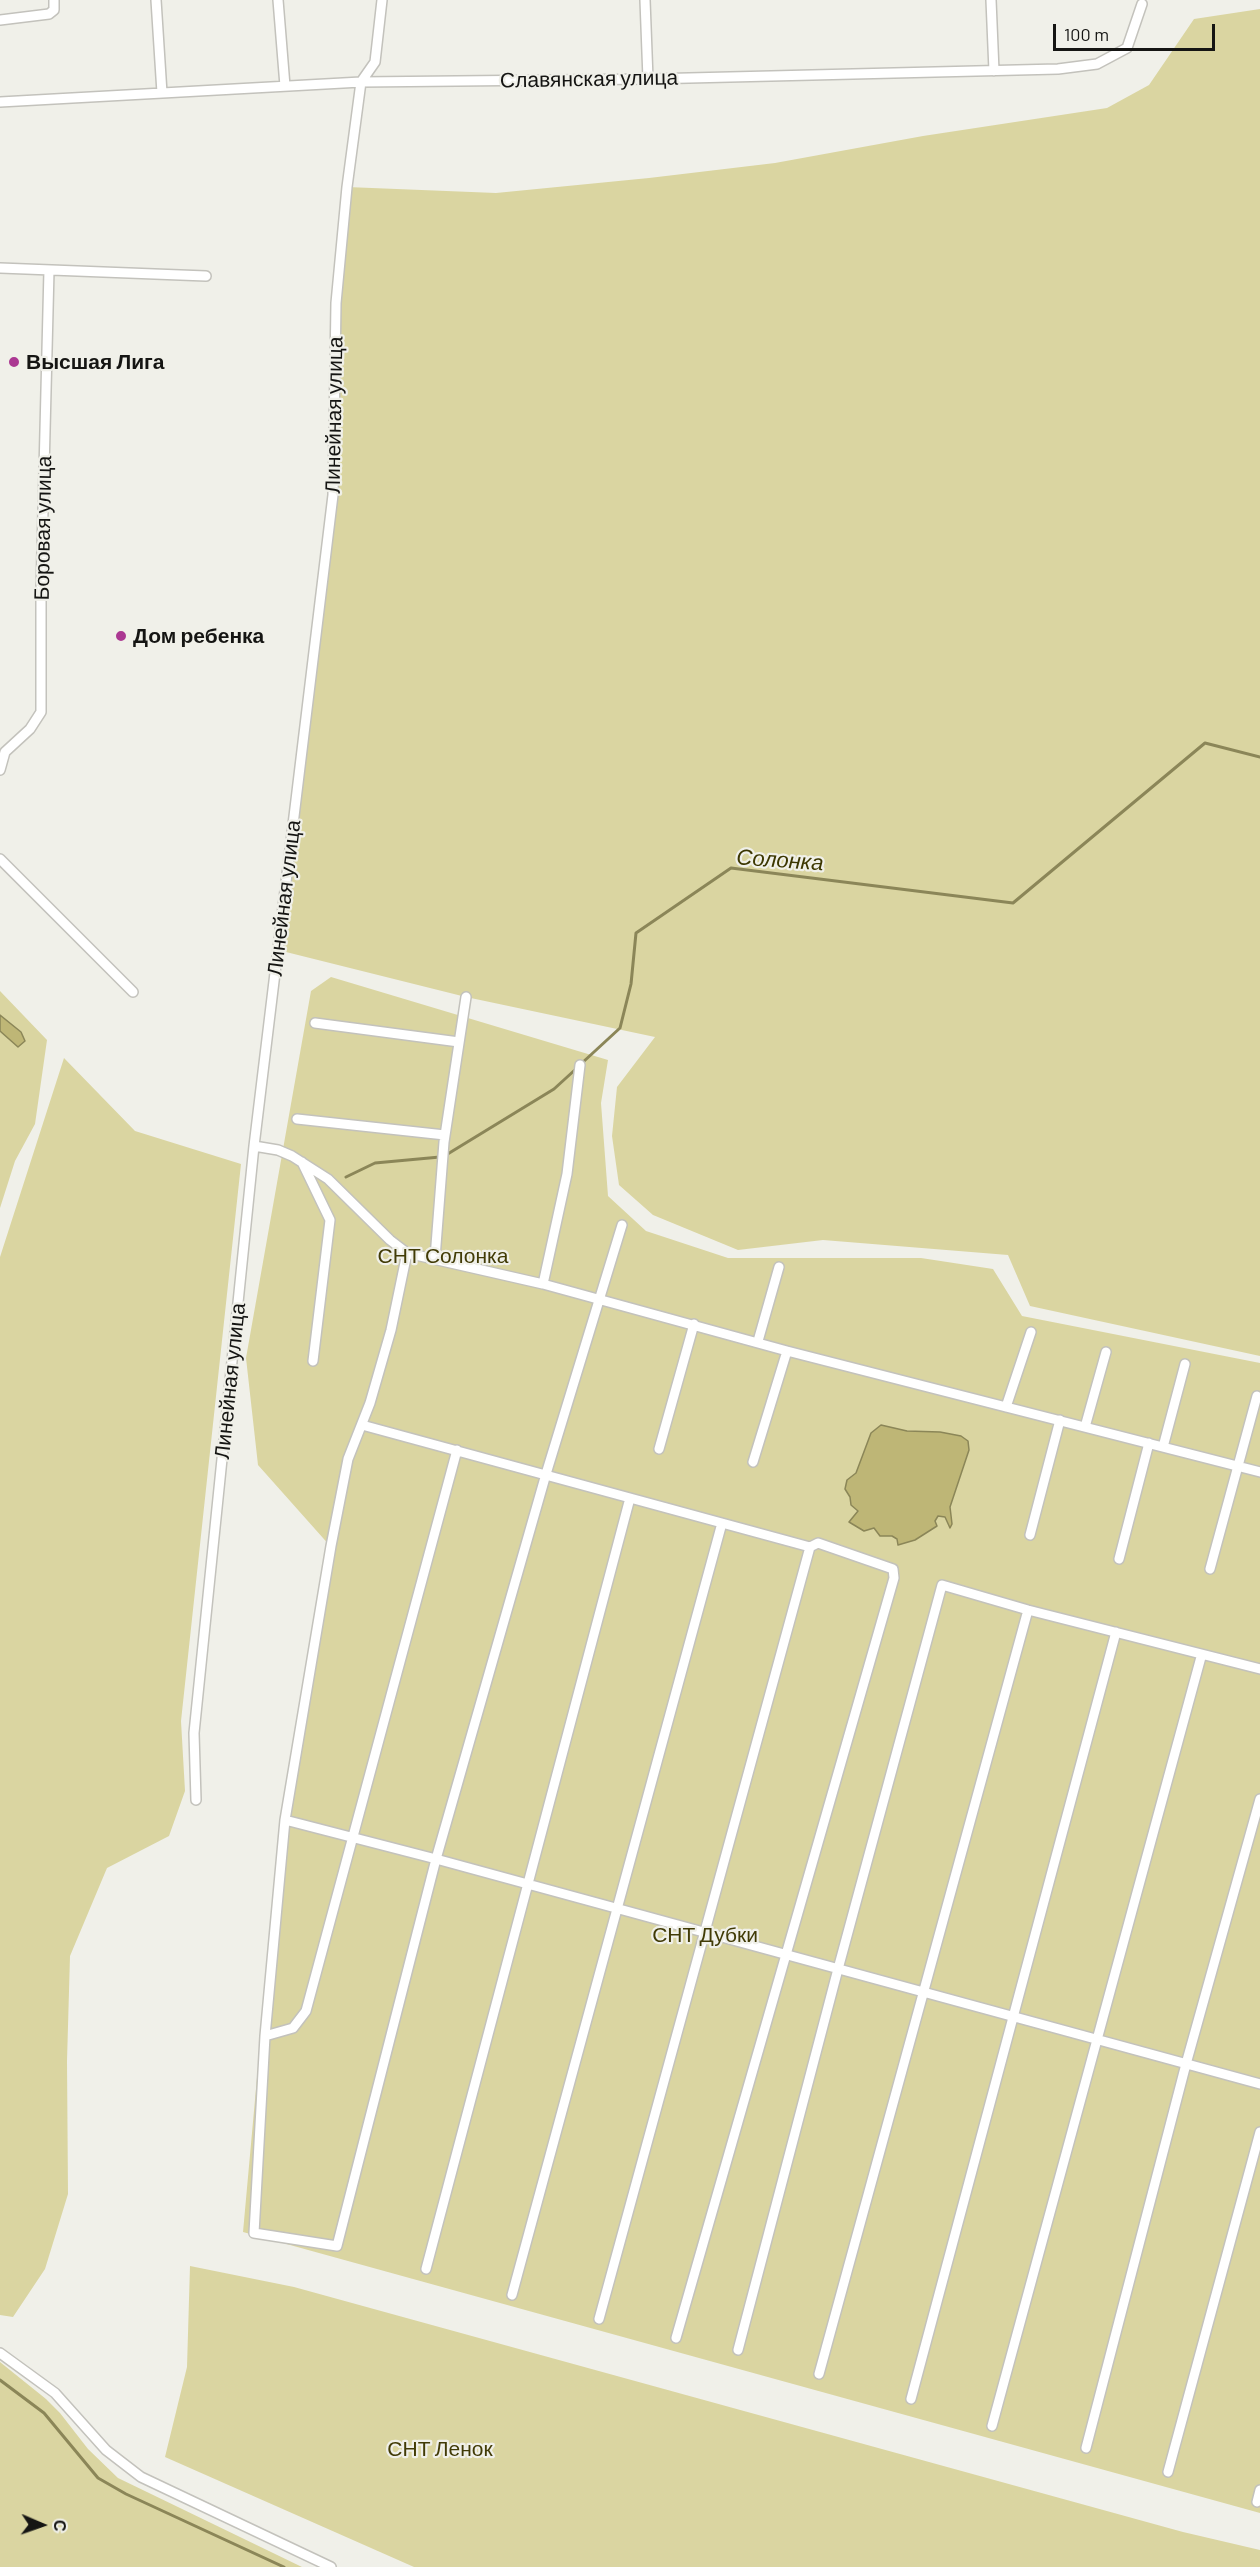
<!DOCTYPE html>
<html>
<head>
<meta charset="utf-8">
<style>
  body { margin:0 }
  #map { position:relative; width:1260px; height:2567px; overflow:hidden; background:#f0f0e9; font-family:Barlow,sans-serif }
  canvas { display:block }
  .north { position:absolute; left:12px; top:2495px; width:60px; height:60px; -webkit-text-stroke:4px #f0f0e9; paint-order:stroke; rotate:92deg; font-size:16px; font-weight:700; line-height:24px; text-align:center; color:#151513 }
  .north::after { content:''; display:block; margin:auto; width:21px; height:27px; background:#151513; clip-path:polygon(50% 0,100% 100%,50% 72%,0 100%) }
  .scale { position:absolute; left:1053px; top:24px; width:162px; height:27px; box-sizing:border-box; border:3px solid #151513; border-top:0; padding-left:8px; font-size:18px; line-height:21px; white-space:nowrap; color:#151513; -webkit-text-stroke:4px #f0f0e9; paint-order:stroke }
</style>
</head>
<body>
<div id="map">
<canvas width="1260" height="2567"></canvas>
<div class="north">С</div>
<div class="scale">100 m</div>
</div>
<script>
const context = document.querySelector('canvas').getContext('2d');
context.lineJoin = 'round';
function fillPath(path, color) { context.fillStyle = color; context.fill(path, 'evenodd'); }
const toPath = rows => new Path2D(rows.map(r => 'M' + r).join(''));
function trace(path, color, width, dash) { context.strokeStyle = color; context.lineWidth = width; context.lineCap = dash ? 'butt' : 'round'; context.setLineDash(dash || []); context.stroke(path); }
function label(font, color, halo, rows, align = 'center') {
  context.font = font + ' Barlow,sans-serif'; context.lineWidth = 4.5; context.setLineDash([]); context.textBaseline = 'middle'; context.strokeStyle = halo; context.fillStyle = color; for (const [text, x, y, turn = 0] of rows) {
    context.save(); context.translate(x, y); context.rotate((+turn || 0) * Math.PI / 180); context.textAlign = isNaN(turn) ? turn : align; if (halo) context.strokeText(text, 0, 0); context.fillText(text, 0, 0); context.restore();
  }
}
const green = toPath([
  [1260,9,1260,1356,1030,1306,1008,1255,823,1240,738,1250,653,1215,619,1185,612,1136,617,1087,655,1037,466,997,278,950,333,495,336,303,347,187,496,193,649,178,775,163,923,136,1107,108,1149,85,1194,19],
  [331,977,608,1060,601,1103,608,1196,646,1231,728,1258,921,1258,993,1269,1022,1316,1260,1363,1260,2513,243,2232,277,1857,285,1820,331,1547,258,1465,246,1358,311,991],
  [0,991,47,1040,35,1124,15,1161,0,1208],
  [64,1058,135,1131,241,1164,181,1721,185,1791,169,1836,107,1868,70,1956,67,2061,68,2194,45,2269,13,2317,0,2315,0,1257],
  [190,2266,294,2287,1183,2532,1260,2550,1260,2567,414,2567,165,2457,187,2367],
  [0,2362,46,2399,60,2413,88,2449,118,2478,302,2567,0,2567]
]);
const water = toPath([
  [0,1015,21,1032,25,1041,18,1047,0,1031,0,1015],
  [881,1425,907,1431,940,1432,961,1436,968,1441,969,1450,950,1507,952,1524,950,1528,945,1517,938,1516,935,1521,937,1526,915,1540,898,1545,897,1539,892,1536,880,1536,874,1528,864,1531,849,1522,858,1511,851,1505,850,1497,845,1489,847,1480,856,1473,871,1433,881,1425]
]);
const stream = toPath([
  [582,1063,620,1028,631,984,636,933,731,868,1013,903,1205,743,1260,757],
  [446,1155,554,1089,577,1068],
  [346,1177,375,1163,440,1157],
  [0,2380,44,2413,98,2478,126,2494,284,2567]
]);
const minor = toPath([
  [156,0,162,93],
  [278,0,285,86],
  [645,0,648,79],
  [991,0,994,71],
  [0,20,49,14,54,10,54,0],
  [0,102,361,82,648,79,1058,69,1097,64,1127,48,1142,4],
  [0,268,206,276],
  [0,770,5,752,30,729,41,712,41,591,49,270],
  [0,859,133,992],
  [315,1023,459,1042],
  [297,1119,445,1135],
  [254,1146,278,1150,292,1156,328,1179,390,1240,407,1253,543,1284,787,1351,1260,1472],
  [302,1162,330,1220,313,1361],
  [435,1258,444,1142,466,997],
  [543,1284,567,1174,580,1065],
  [758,1341,779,1267],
  [1006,1407,1031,1332],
  [362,1425,810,1547,818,1543,893,1569,894,1578,676,2338],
  [1085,1427,1106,1352],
  [1163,1447,1185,1364],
  [659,1449,694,1324],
  [457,1450,306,2011,293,2028,265,2036,254,2233,337,2246,436,1859,546,1474,622,1225],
  [753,1462,787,1351],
  [1030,1535,1060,1420],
  [1119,1559,1149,1443],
  [1210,1569,1257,1396],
  [196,1800,194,1733,254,1146,333,495,336,303,347,187,361,82,375,62,382,0],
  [285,1820,436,1859,1260,2084],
  [265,2036,285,1820,331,1546,348,1459,370,1403,391,1330,407,1253],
  [426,2269,630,1498],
  [512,2295,722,1523],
  [599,2319,810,1547],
  [738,2350,838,1969,942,1585,1028,1610,1260,1669],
  [0,2353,55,2393,106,2450,141,2477,331,2567],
  [819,2374,1028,1610],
  [911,2399,1116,1632],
  [992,2426,1201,1657],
  [1086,2448,1186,2064,1260,1799],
  [1168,2472,1260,2132],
  [1257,2502,1260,2490]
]);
const markers = [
  [14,362,6,"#ab3892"],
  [121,636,6,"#ab3892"]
];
const streetNames = [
  ["Славянская улица",589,79,-1],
  ["Линейная улица",334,415,-89],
  ["Боровая улица",43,528,-89],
  ["Линейная улица",284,898,-83],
  ["Линейная улица",230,1381,-84]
];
const poiNames = [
  ["Высшая Лига",26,362],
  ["Дом ребенка",133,636]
];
const parkNames = [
  ["СНТ Солонка",443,1256],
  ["СНТ Дубки",705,1935],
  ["СНТ Ленок",440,2449]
];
const waterNames = [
  ["Солонка",780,860,4]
];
fillPath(green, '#dad5a1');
fillPath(water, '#beb676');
trace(water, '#8b8658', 1.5);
trace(stream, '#8b8658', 3);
trace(minor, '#c3c2bc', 12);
trace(minor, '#fff', 9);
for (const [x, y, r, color] of markers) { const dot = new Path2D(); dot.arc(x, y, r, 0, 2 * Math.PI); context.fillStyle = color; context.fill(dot); trace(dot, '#f0f0e9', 2); }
label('21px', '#151513', '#f0f0e9', streetNames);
label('bold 21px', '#151513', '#f0f0e9', poiNames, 'left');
label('21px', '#413b06', '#f0f0e9', parkNames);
label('italic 22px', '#3c3701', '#f0f0e9', waterNames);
</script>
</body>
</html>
